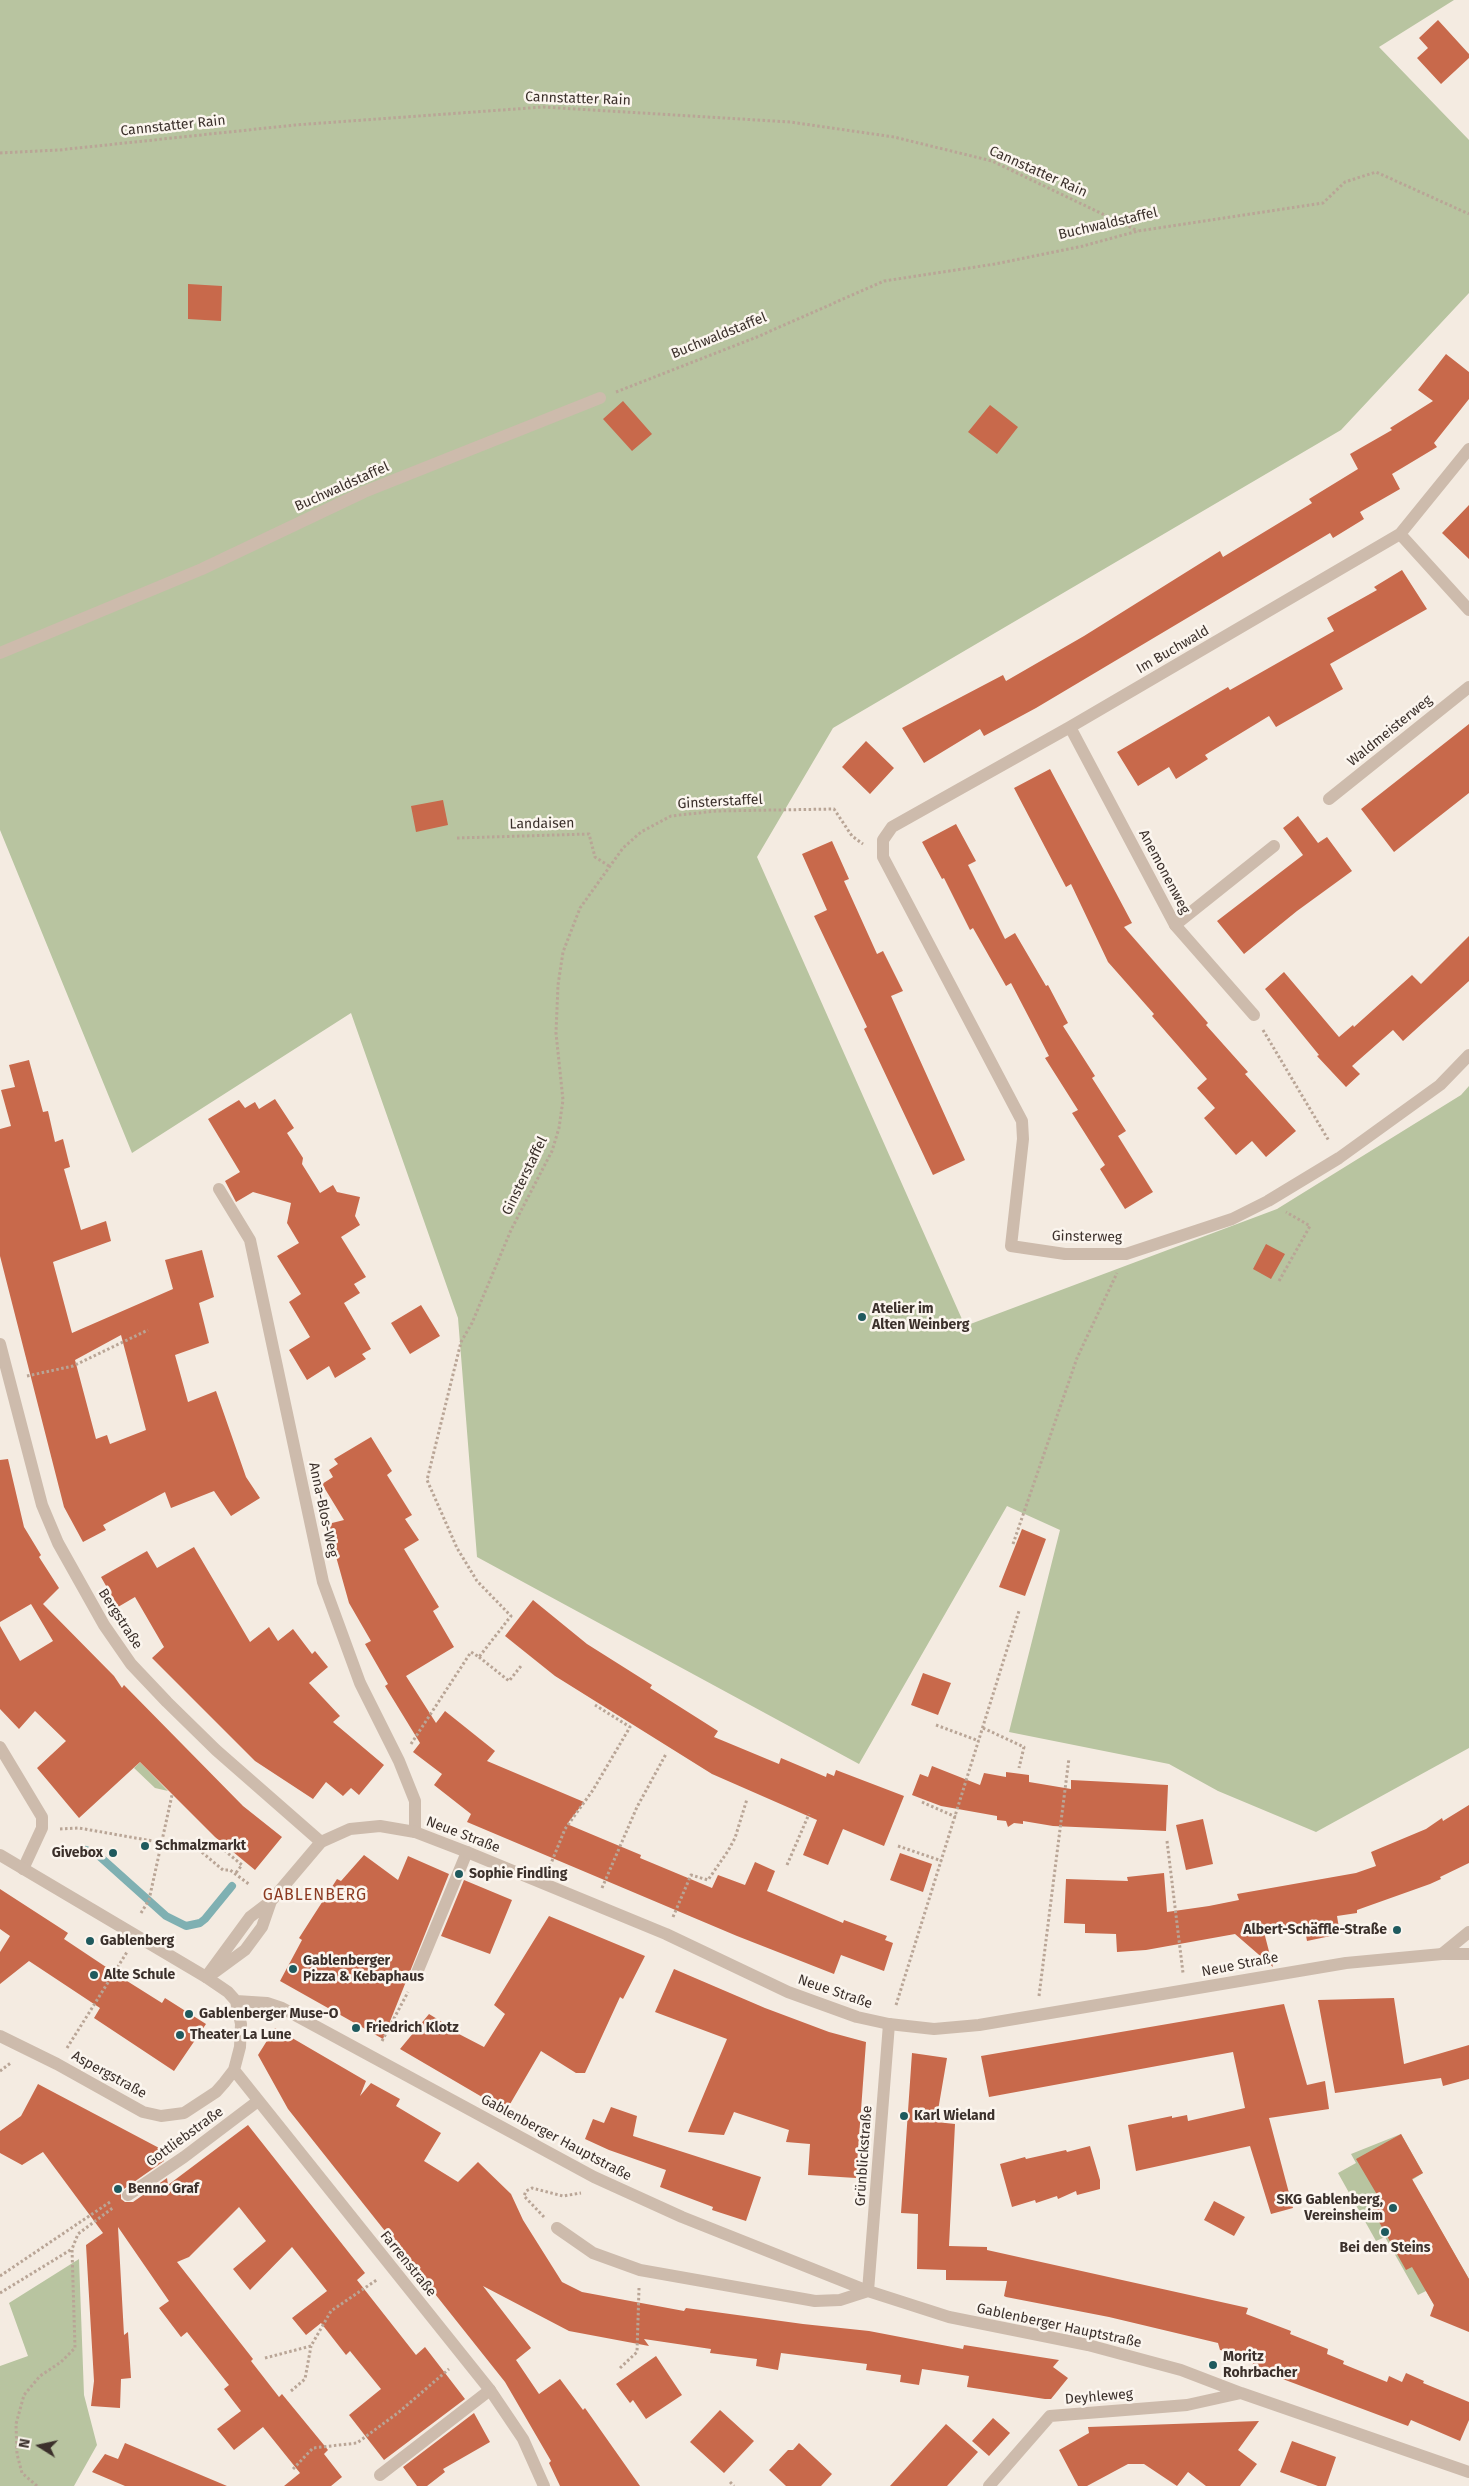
<!DOCTYPE html>
<html>
<head>
<meta charset="utf-8">
<style>
  body { margin:0 }
  #map { position:relative; width:1469px; height:2486px; overflow:hidden; background:#f4ebe1; font-family:"Fira Sans",sans-serif }
  canvas { display:block }
  .north { position:absolute; left:15px; top:2421px; width:50px; height:50px; -webkit-text-stroke:4px #fbf5ee; paint-order:stroke; rotate:280deg; font-size:14px; font-weight:700; line-height:20px; text-align:center; color:#3b302b }
  .north::after { content:''; display:block; margin:auto; width:18px; height:22px; background:#3b302b; clip-path:polygon(50% 0,100% 100%,50% 72%,0 100%) }
</style>
</head>
<body>
<div id="map">
<canvas width="1469" height="2486"></canvas>
<div class="north">N</div>
</div>
<script>
const context = document.querySelector('canvas').getContext('2d');
context.lineJoin = 'round';
function fillPath(path, color) { context.fillStyle = color; context.fill(path, 'evenodd'); }
const toPath = rows => new Path2D(rows.map(r => 'M' + r).join(''));
function trace(path, color, width, dash) { context.strokeStyle = color; context.lineWidth = width; context.lineCap = dash ? 'butt' : 'round'; context.setLineDash(dash || []); context.stroke(path); }
function label(font, color, halo, rows, align = 'center') {
  context.font = font + ' "Fira Sans",sans-serif'; context.lineWidth = 5; context.setLineDash([]); context.textBaseline = 'middle'; context.strokeStyle = halo; context.fillStyle = color; for (const [text, x, y, turn = 0] of rows) {
    context.save(); context.translate(x, y); context.rotate((+turn || 0) * Math.PI / 180); context.textAlign = isNaN(turn) ? turn : align; if (halo) context.strokeText(text, 0, 0); context.fillText(text, 0, 0); context.restore();
  }
}
const green = toPath([
  [0,0,1454,0,1379,47,1469,140,1469,293,1341,430,833,728,757,857,965,1326,1277,1209,1461,1095,1469,1086,1469,1748,1316,1832,1218,1791,1169,1764,1009,1732,1060,1530,1007,1506,859,1764,477,1557,458,1318,351,1013,132,1153,0,830],
  [140,1762,168,1791,155,1788,134,1768],
  [1401,2134,1423,2173,1412,2180,1469,2279,1434,2305,1426,2291,1418,2295,1385,2237,1376,2241,1338,2173,1356,2163,1351,2154],
  [79,2259,84,2395,97,2445,74,2486,0,2486,0,2366,28,2356,9,2303]
]);
const stream = toPath([
  [86,1850,98,1855,166,1916,186,1926,200,1923,205,1919,232,1886]
]);
const building = toPath([
  [1438,20,1469,54,1469,58,1441,84,1417,58,1428,48,1419,38],
  [188,284,222,286,221,321,188,319],
  [1446,354,1469,372,1469,399,1434,443,1437,447,1392,474,1400,489,1360,512,1364,519,1333,538,1330,533,1036,708,984,736,980,729,924,763,902,728,1003,675,1006,681,1084,636,1220,551,1223,557,1312,503,1309,499,1358,469,1350,454,1392,430,1390,428,1433,401,1418,390],
  [623,401,652,434,632,451,603,419],
  [990,405,1018,427,997,454,968,432],
  [1469,505,1469,559,1442,533],
  [1402,570,1427,609,1330,664,1343,689,1276,727,1269,716,1205,755,1208,759,1176,779,1169,767,1138,786,1117,752,1228,687,1230,690,1334,631,1327,618,1377,590,1374,587],
  [1469,724,1469,793,1394,852,1361,809],
  [866,741,894,768,870,794,842,767],
  [1050,769,1132,923,1124,927,1208,1023,1206,1025,1248,1072,1245,1074,1296,1131,1266,1157,1252,1141,1236,1155,1204,1118,1215,1108,1197,1088,1207,1079,1152,1016,1154,1014,1108,962,1071,884,1066,887,1014,788],
  [443,800,448,825,416,832,411,806],
  [1298,816,1318,843,1327,837,1352,871,1297,911,1244,954,1217,921,1303,855,1283,828],
  [956,824,976,861,968,865,1005,939,1015,933,1046,986,1048,985,1068,1023,1063,1026,1095,1076,1092,1078,1126,1131,1118,1136,1153,1192,1125,1209,1100,1169,1105,1165,1072,1113,1078,1110,1045,1058,1049,1056,1011,983,1006,986,973,928,970,930,944,878,942,879,922,842],
  [832,841,849,879,844,881,877,954,883,951,903,991,891,996,965,1160,933,1175,864,1029,867,1027,814,916,827,910,802,854],
  [1469,936,1469,981,1403,1041,1393,1030,1352,1066,1360,1074,1346,1087,1317,1056,1319,1055,1265,989,1284,972,1339,1037,1353,1025,1354,1027,1412,975,1421,984],
  [29,1060,43,1112,48,1111,55,1142,63,1139,70,1167,64,1169,81,1230,106,1221,111,1241,53,1262,72,1333,173,1289,165,1260,202,1250,214,1297,199,1303,209,1343,175,1355,188,1402,216,1391,246,1477,260,1498,231,1516,214,1491,171,1508,165,1492,103,1525,106,1530,83,1542,64,1507,0,1256,0,1129,11,1126,1,1090,15,1087,9,1065],
  [121,1335,146,1430,110,1444,107,1435,96,1439,75,1360],
  [275,1099,294,1128,287,1133,303,1158,302,1164,320,1193,333,1185,337,1192,360,1197,355,1216,360,1225,341,1237,366,1277,354,1284,360,1293,344,1303,371,1349,362,1354,366,1359,335,1378,329,1366,307,1380,289,1350,310,1337,289,1302,301,1294,277,1256,299,1243,287,1223,291,1203,253,1192,236,1202,225,1181,240,1172,208,1119,239,1100,245,1108,255,1102,259,1109],
  [1266,1244,1285,1254,1271,1279,1253,1269],
  [421,1305,440,1336,410,1354,391,1323],
  [371,1437,392,1471,387,1475,412,1515,405,1519,419,1540,404,1549,439,1607,433,1611,454,1647,406,1676,436,1723,445,1711,495,1751,487,1761,584,1802,567,1824,641,1855,640,1858,712,1888,718,1875,745,1885,755,1862,775,1871,767,1891,843,1923,844,1920,887,1936,885,1940,893,1943,884,1971,841,1955,834,1974,737,1936,467,1822,471,1814,434,1785,442,1774,413,1752,420,1743,385,1686,388,1684,365,1644,371,1641,349,1603,335,1553,328,1524,344,1520,322,1484,333,1477,329,1470,338,1464,334,1459],
  [8,1459,24,1527,41,1555,39,1557,59,1588,43,1604,114,1676,122,1688,124,1685,243,1806,282,1837,255,1870,215,1837,140,1762,79,1818,37,1768,66,1741,35,1711,19,1729,0,1709,0,1626,20,1661,53,1641,31,1604,0,1622,0,1460],
  [1022,1529,1046,1539,1025,1596,999,1587],
  [194,1547,250,1642,269,1627,278,1641,293,1629,312,1654,315,1651,328,1667,309,1683,340,1716,333,1722,384,1765,359,1795,351,1788,343,1796,326,1782,313,1799,255,1761,152,1658,164,1647,135,1597,118,1607,101,1577,147,1551,157,1568],
  [533,1600,587,1644,652,1685,650,1688,718,1731,714,1737,779,1764,781,1758,826,1777,827,1773,834,1776,836,1770,904,1796,884,1846,843,1829,828,1865,803,1855,817,1820,712,1774,555,1676,505,1636],
  [923,1673,951,1683,938,1715,911,1705],
  [932,1766,980,1785,984,1773,1006,1777,1006,1772,1029,1775,1029,1782,1071,1789,1071,1780,1168,1785,1166,1831,1053,1826,1023,1821,1023,1824,1014,1823,1008,1827,1006,1821,997,1820,997,1816,941,1806,912,1795,920,1774,928,1777],
  [1469,1805,1469,1863,1440,1877,1441,1879,1430,1884,1357,1910,1357,1913,1337,1916,1340,1934,1307,1941,1304,1925,1264,1932,1273,1967,1235,1934,1146,1950,1117,1952,1116,1934,1085,1933,1085,1924,1064,1923,1066,1879,1128,1881,1127,1877,1164,1873,1167,1912,1209,1906,1239,1900,1237,1894,1356,1873,1376,1866,1371,1852,1426,1829,1442,1818,1443,1821],
  [1203,1819,1213,1864,1186,1870,1176,1825],
  [900,1853,932,1864,923,1892,890,1880],
  [364,1855,398,1880,408,1856,449,1874,383,2039,280,1981,302,1940,299,1938,337,1879,341,1881],
  [464,1880,512,1900,490,1954,441,1936],
  [0,1889,68,1933,64,1939,127,1981,162,2003,165,1998,206,2024,174,2071,94,2018,100,2008,29,1961,0,1984,0,1952,10,1936,0,1929],
  [549,1916,645,1956,623,1999,620,1997,585,2073,576,2073,541,2051,506,2111,400,2049,429,2014,457,2031,457,2033,484,2047,505,2014,494,2005],
  [674,1969,765,2008,829,2032,866,2042,856,2178,808,2175,810,2144,786,2142,789,2130,734,2112,724,2135,688,2132,727,2039,655,2012],
  [1394,1998,1404,2064,1469,2045,1469,2079,1443,2086,1441,2078,1335,2093,1318,2000],
  [1284,2004,1307,2085,1325,2081,1329,2109,1269,2118,1293,2208,1271,2214,1250,2146,1136,2171,1128,2125,1172,2116,1172,2118,1187,2115,1188,2121,1245,2108,1233,2052,989,2097,981,2056],
  [275,2028,366,2081,360,2096,371,2083,400,2099,396,2106,441,2133,424,2161,458,2182,478,2162,511,2194,523,2220,562,2282,582,2292,684,2311,686,2308,803,2324,869,2331,963,2349,964,2345,1059,2360,1053,2367,1068,2378,1051,2399,1045,2399,967,2387,969,2376,922,2369,919,2385,900,2382,901,2375,866,2370,867,2364,781,2353,778,2370,756,2366,757,2359,710,2353,711,2349,644,2339,649,2346,569,2331,483,2286,531,2348,516,2360,539,2394,560,2379,583,2410,585,2408,640,2486,560,2486,549,2463,551,2461,505,2382,288,2109,258,2055],
  [912,2053,947,2058,936,2122,955,2124,949,2246,987,2247,987,2250,1248,2308,1246,2314,1291,2331,1290,2334,1328,2349,1327,2354,1344,2361,1343,2364,1387,2382,1389,2376,1402,2382,1406,2373,1424,2381,1423,2383,1469,2402,1469,2420,1460,2441,1411,2420,1408,2426,1264,2372,1265,2370,1252,2366,1255,2358,1220,2350,1218,2343,1109,2317,1006,2297,1004,2296,1007,2281,946,2280,946,2270,917,2269,918,2214,901,2213],
  [38,2084,161,2149,164,2161,121,2191,121,2199,125,2202,133,2202,167,2178,168,2185,248,2125,365,2273,357,2280,416,2355,425,2347,465,2399,384,2460,349,2415,381,2389,350,2351,346,2355,321,2323,306,2335,292,2318,327,2291,312,2272,292,2247,250,2290,233,2269,266,2241,239,2207,189,2257,177,2262,253,2359,251,2361,279,2397,282,2394,328,2450,324,2454,342,2477,331,2486,284,2486,300,2473,263,2427,234,2450,217,2429,241,2411,224,2389,229,2385,187,2332,181,2337,159,2308,169,2301,118,2227,124,2335,128,2332,131,2378,121,2379,120,2408,91,2406,94,2381,86,2245,103,2233,43,2152,22,2165,0,2153,0,2131,21,2116],
  [611,2107,637,2116,633,2136,761,2177,746,2221,712,2210,713,2207,660,2187,666,2170,609,2150,585,2139,593,2119,604,2123],
  [1401,2134,1423,2173,1412,2179,1469,2279,1469,2332,1430,2316,1434,2305,1412,2267,1406,2270,1369,2204,1379,2198,1356,2159],
  [1090,2146,1100,2180,1100,2189,1077,2195,1076,2191,1058,2199,1057,2196,1036,2203,1035,2200,1012,2207,1000,2164,1025,2157,1026,2159,1066,2150,1067,2152],
  [1214,2201,1245,2217,1234,2236,1204,2220],
  [656,2356,682,2395,646,2419,633,2400,630,2403,616,2384],
  [720,2410,754,2441,724,2473,690,2442],
  [474,2413,490,2442,443,2469,445,2472,427,2486,417,2486,403,2467],
  [993,2418,1010,2433,989,2456,972,2441],
  [1259,2421,1238,2450,1257,2464,1240,2486,1206,2486,1188,2472,1177,2486,1144,2464,1128,2464,1087,2486,1078,2486,1059,2450,1089,2433,1088,2427],
  [946,2424,978,2452,947,2486,890,2486],
  [1292,2441,1336,2457,1326,2486,1318,2486,1280,2472],
  [125,2443,227,2486,125,2486,92,2472,105,2454,118,2459],
  [799,2443,832,2474,821,2486,786,2486,769,2470,788,2450,793,2450]
]);
const path = toPath([
  [0,153,59,150,295,125,543,107,790,122,894,137,992,161,1138,231],
  [616,392,757,337,884,281,995,264,1083,246,1138,231,1323,203,1345,182,1376,172,1469,214],
  [457,838,589,834,595,857,609,866],
  [1263,1030,1329,1141],
  [1279,1281,1310,1226,1286,1212],
  [27,1376,73,1366,148,1330],
  [1013,1544,1077,1358,1117,1273],
  [479,1657,509,1681,521,1666],
  [936,1725,979,1741],
  [983,1728,1024,1747,1019,1768],
  [411,1744,471,1652,479,1657,511,1616,477,1581,457,1548,427,1480,461,1342,472,1323,511,1230,552,1151,559,1128,563,1100,556,1033,558,985,563,952,580,908,623,848,641,832,671,816,716,811,834,809,852,836,863,844],
  [922,1802,956,1817],
  [60,1829,79,1828,198,1849,223,1870,230,1870,250,1885],
  [1167,1841,1183,1973],
  [226,1846,224,1850,242,1865,235,1874],
  [898,1846,942,1861],
  [787,1865,809,1814],
  [550,1866,565,1829,593,1790,630,1727,595,1705],
  [602,1888,637,1807,666,1754],
  [141,1913,149,1900,172,1795],
  [673,1917,691,1875,708,1880,728,1851,735,1838,747,1799],
  [1039,1996,1069,1758],
  [896,2005,1019,1611],
  [382,2041,408,1992],
  [67,2048,127,1952],
  [0,2071,12,2062],
  [544,2217,524,2196,526,2191,532,2188,563,2196,581,2193],
  [0,2276,110,2202],
  [0,2293,72,2249],
  [265,2358,311,2346,331,2311,378,2279],
  [620,2368,637,2352,639,2288],
  [291,2391,305,2379,311,2346],
  [293,2469,313,2448,357,2443,399,2412,449,2369],
  [730,2482,734,2486],
  [37,2486,22,2473,17,2454,16,2424,24,2395,40,2376,61,2362,75,2348,72,2249,78,2234,114,2207]
]);
const service = toPath([
  [0,653,202,569,364,492,600,398],
  [1175,925,1274,846],
  [416,1975,467,1852],
  [380,2475,490,2390]
]);
const minor = toPath([
  [1469,449,1400,534,1070,727,892,827,883,840,883,857,1022,1121,1023,1139,1011,1246,1065,1254,1126,1254,1232,1219,1268,1201,1339,1158,1440,1085,1469,1055],
  [1400,534,1469,610],
  [1070,727,1175,925,1254,1015],
  [1329,799,1469,687],
  [219,1189,250,1240,323,1582,360,1683,399,1761,415,1801,415,1832],
  [0,1344,42,1505,58,1543,104,1625,131,1664,167,1702,216,1750,321,1842],
  [0,1747,42,1817,42,1828,23,1869],
  [1442,1954,1469,1932],
  [236,2001,267,2003,282,2008,594,2177,682,2217,868,2291,949,2317,1088,2345,1181,2370,1241,2393,1469,2472],
  [0,2036,57,2064,143,2112,161,2116,184,2113,216,2092,224,2083,234,2070,240,2047,241,2024,236,2001,228,1992,206,1977],
  [234,2070,490,2390,523,2439,544,2486],
  [128,2195,184,2157,258,2101],
  [557,2228,593,2253,640,2270,815,2301,840,2300,868,2291,889,2024],
  [989,2486,1050,2416,1187,2405,1241,2393]
]);
const tertiary = toPath([
  [0,1855,206,1977],
  [215,1972,245,1950,262,1927,271,1901],
  [206,1977,250,1917,271,1901,321,1842,350,1829,380,1826,415,1832,467,1852,666,1934,788,1992,857,2017,889,2024,934,2029,979,2025,1346,1963,1442,1954,1469,1954]
]);
const markers = [
  [862,1317,5,"#1f5a5e"],
  [145,1846,5,"#1f5a5e"],
  [113,1853,5,"#1f5a5e"],
  [459,1874,5,"#1f5a5e"],
  [1397,1930,5,"#1f5a5e"],
  [90,1941,5,"#1f5a5e"],
  [293,1969,5,"#1f5a5e"],
  [94,1975,5,"#1f5a5e"],
  [189,2014,5,"#1f5a5e"],
  [356,2028,5,"#1f5a5e"],
  [180,2035,5,"#1f5a5e"],
  [904,2116,5,"#1f5a5e"],
  [118,2189,5,"#1f5a5e"],
  [1393,2208,5,"#1f5a5e"],
  [1385,2232,5,"#1f5a5e"],
  [1213,2365,5,"#1f5a5e"]
];
const streetNames = [
  ["Cannstatter Rain",578,99,2],
  ["Cannstatter Rain",173,126,-6],
  ["Cannstatter Rain",1038,172,24],
  ["Buchwaldstaffel",1108,224,-13],
  ["Buchwaldstaffel",719,336,-22],
  ["Buchwaldstaffel",342,487,-24],
  ["Im Buchwald",1173,650,-30],
  ["Waldmeisterweg",1390,731,-39],
  ["Ginsterstaffel",720,802,-3],
  ["Landaisen",542,824,-1],
  ["Anemonenweg",1164,872,62],
  ["Ginsterstaffel",525,1176,-64],
  ["Ginsterweg",1087,1237,1],
  ["Anna-Blos-Weg",323,1510,78],
  ["Bergstraße",120,1619,57],
  ["Neue Straße",463,1835,21],
  ["Neue Straße",1240,1965,-11],
  ["Neue Straße",835,1992,19],
  ["Aspergstraße",109,2075,29],
  ["Gottliebstraße",185,2137,-36],
  ["Gablenberger Hauptstraße",556,2138,28],
  ["Grünblickstraße",864,2156,-86],
  ["Farrenstraße",408,2264,51],
  ["Gablenberger Hauptstraße",1059,2326,12],
  ["Deyhleweg",1099,2397,-5]
];
const poiNames = [
  ["Atelier im",872,1309],
  ["Alten Weinberg",872,1325],
  ["Schmalzmarkt",155,1846],
  ["Givebox",103,1853,"right"],
  ["Sophie Findling",469,1874],
  ["Albert-Schäffle-Straße",1387,1930,"right"],
  ["Gablenberg",100,1941],
  ["Gablenberger",303,1961],
  ["Pizza & Kebaphaus",303,1977],
  ["Alte Schule",104,1975],
  ["Gablenberger Muse-O",199,2014],
  ["Friedrich Klotz",366,2028],
  ["Theater La Lune",190,2035],
  ["Karl Wieland",914,2116],
  ["Benno Graf",128,2189],
  ["SKG Gablenberg,",1383,2200,"right"],
  ["Vereinsheim",1383,2216,"right"],
  ["Bei den Steins",1385,2248,"center"],
  ["Moritz",1223,2357],
  ["Rohrbacher",1223,2373]
];
const quarterNames = [
  ["GABLENBERG",315,1896]
];
fillPath(green, '#b8c4a0');
trace(stream, '#7fb0b2', 8);
fillPath(building, '#c8694b');
trace(path, '#b9a596', 3, [2.5, 2.5]);
trace(service, '#cdbbac', 12);
trace(minor, '#cdbbac', 12);
trace(tertiary, '#cdbbac', 12);
for (const [x, y, r, color] of markers) { const dot = new Path2D(); dot.arc(x, y, r, 0, 2 * Math.PI); context.fillStyle = color; context.fill(dot); trace(dot, '#fbf5ee', 2); }
label('14px', '#3b302b', '#fbf5ee', streetNames);
label('bold 14px', '#3b302b', '#fbf5ee', poiNames, 'left');
context.letterSpacing = '1px';
label('16px', '#8c3b22', '#fbf5ee', quarterNames);
context.letterSpacing = '0px';
</script>
</body>
</html>
